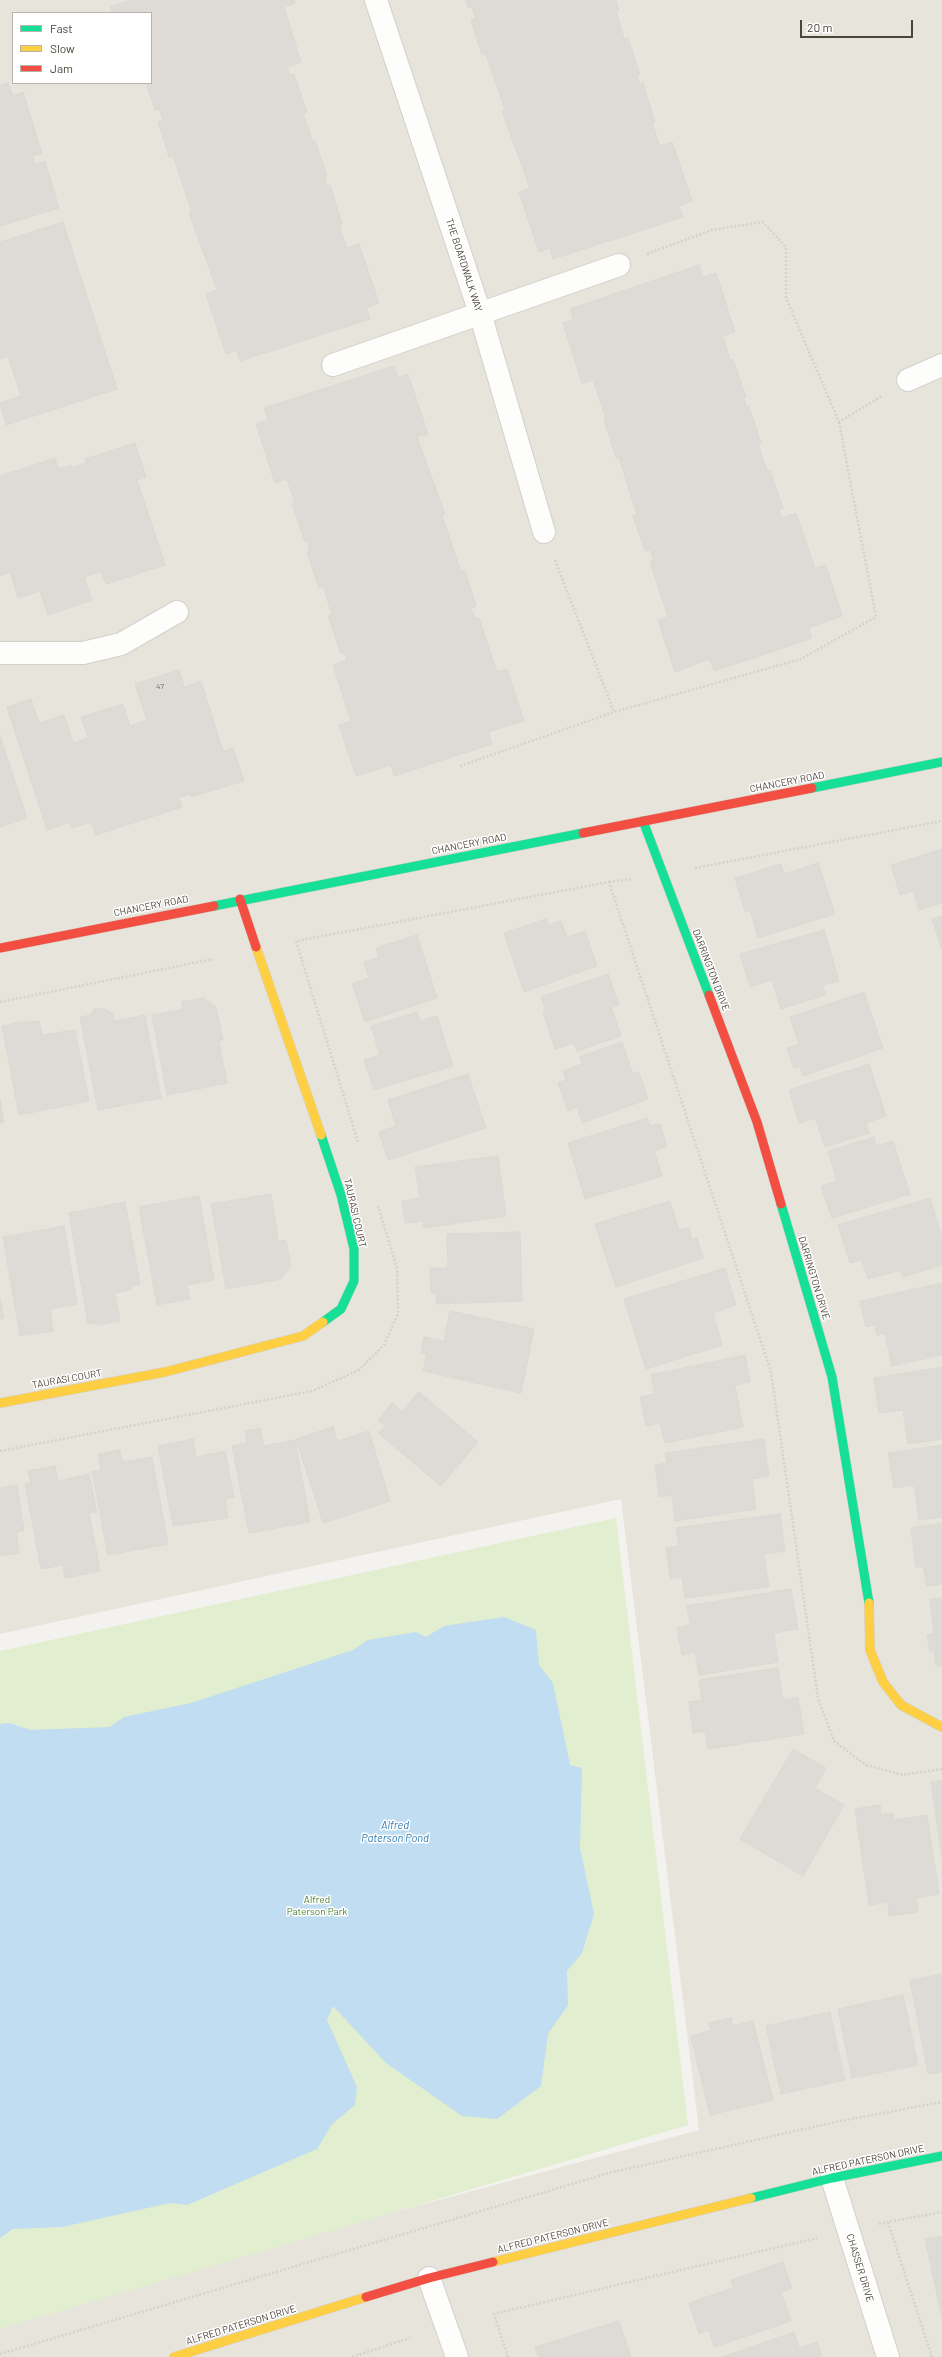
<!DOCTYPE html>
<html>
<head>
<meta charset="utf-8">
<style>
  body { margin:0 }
  #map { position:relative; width:942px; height:2357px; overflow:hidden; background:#f4f2ee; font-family:Barlow,sans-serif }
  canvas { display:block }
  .legend { position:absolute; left:12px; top:12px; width:140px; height:72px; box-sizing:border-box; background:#fff; border:1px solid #b7b4b0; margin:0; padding:5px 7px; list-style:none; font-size:12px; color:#4b4439 }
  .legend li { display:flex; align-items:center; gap:8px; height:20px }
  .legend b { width:20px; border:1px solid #b7b4b0 }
  .scale { position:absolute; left:800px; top:20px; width:113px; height:18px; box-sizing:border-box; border:2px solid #4b4439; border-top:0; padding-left:5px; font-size:12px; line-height:14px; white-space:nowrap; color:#4b4439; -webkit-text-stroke:3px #fff; paint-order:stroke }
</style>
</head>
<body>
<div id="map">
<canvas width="942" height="2357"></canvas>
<ul class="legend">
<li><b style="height:5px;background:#16e098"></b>Fast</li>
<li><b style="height:5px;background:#ffcf43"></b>Slow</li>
<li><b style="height:5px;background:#f24e42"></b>Jam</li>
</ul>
<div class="scale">20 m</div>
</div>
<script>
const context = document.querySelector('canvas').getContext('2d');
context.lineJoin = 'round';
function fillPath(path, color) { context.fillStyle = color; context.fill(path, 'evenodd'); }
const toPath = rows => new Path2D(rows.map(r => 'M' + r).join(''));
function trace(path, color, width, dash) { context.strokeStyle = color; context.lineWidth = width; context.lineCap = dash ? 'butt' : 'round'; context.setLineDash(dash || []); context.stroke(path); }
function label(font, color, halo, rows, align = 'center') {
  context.font = font + ' Barlow,sans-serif'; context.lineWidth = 3; context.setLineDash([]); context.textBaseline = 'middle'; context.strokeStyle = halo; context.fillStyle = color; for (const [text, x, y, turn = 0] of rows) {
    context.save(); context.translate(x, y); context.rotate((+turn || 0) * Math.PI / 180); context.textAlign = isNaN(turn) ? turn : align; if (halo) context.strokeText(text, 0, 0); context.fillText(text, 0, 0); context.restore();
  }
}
const residential = toPath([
  [0,0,942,0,942,2357,0,2357,0,2318,699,2130,621,1499,0,1634],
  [13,13,151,13,151,83,13,83]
]);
const green = toPath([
  [616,1518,688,2125,0,2329,0,1651]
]);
const water = toPath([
  [504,1617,536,1630,539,1665,553,1683,570,1765,582,1768,580,1848,594,1914,582,1953,567,1971,568,2005,548,2034,541,2086,497,2119,462,2116,386,2063,333,2006,327,2020,357,2087,355,2105,332,2124,317,2149,187,2205,170,2203,62,2227,13,2229,0,2238,0,1724,9,1723,31,1730,110,1727,124,1717,191,1703,353,1650,368,1640,416,1632,426,1637,444,1626]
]);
const building = toPath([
  [131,0,294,0,295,3,284,7,301,62,287,67,290,75,294,74,307,112,303,113,312,140,315,140,327,176,324,177,327,186,330,185,342,224,339,225,347,248,359,244,379,303,366,308,370,319,240,361,237,350,226,354,206,294,217,290,189,213,192,212,173,156,169,157,158,122,163,120,159,109,155,110,146,83,151,83,151,13,112,13,110,7,131,0],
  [466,0,616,0,619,10,616,11,624,39,628,38,640,74,637,75,640,84,643,83,655,122,652,123,660,146,672,142,692,201,679,206,683,217,553,259,550,248,539,252,519,192,530,188,502,111,505,110,486,54,482,55,471,20,476,18,472,7,468,8,466,0],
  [8,83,13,96,23,92,42,153,32,156,35,165,45,161,59,208,0,226,0,85,8,83],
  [63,222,117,389,6,425,0,403,21,396,8,356,0,359,0,242,63,222],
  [699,265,703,277,716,273,735,332,723,336,730,360,733,359,746,397,743,398,747,407,749,406,761,443,758,444,767,471,770,470,783,508,779,510,781,518,796,513,815,568,826,565,842,616,808,628,812,638,754,658,714,671,710,659,675,672,658,620,668,617,650,562,653,560,650,549,645,551,633,516,637,515,619,457,616,458,604,420,606,419,593,380,582,383,563,323,573,320,570,309,699,265],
  [394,366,398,378,408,374,428,434,417,437,445,514,442,515,461,572,465,571,476,606,471,608,475,618,479,618,497,672,507,669,524,721,488,732,492,744,394,776,391,765,356,776,339,725,351,721,333,665,347,660,344,653,341,654,328,616,332,614,323,587,319,588,307,552,310,551,307,542,305,542,292,504,295,503,287,479,275,483,256,424,268,420,264,408,394,366],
  [135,443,146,477,137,480,165,565,106,584,101,571,84,577,92,600,48,615,40,591,18,598,10,572,0,576,0,476,55,458,58,469,72,465,72,468,86,463,85,459,135,443],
  [179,670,184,687,201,681,223,751,233,748,244,781,191,797,191,794,179,797,182,807,96,835,91,822,72,828,70,822,47,830,7,707,31,699,39,723,64,715,73,743,88,738,81,717,123,704,130,726,147,720,135,684,179,670],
  [0,735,27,818,0,827,0,735],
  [942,849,942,903,919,910,913,891,900,895,891,865,942,849],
  [818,863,835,914,758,938,750,910,745,912,735,878,781,864,784,874,818,863],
  [942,916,942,950,932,919,942,916],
  [546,919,549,925,561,921,567,937,585,931,597,966,524,992,504,933,546,919],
  [824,930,839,981,823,985,825,995,781,1009,772,980,750,987,740,954,824,930],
  [417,935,437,998,365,1022,352,984,369,978,364,962,379,957,376,948,417,935],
  [608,974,619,1005,611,1007,621,1036,577,1051,574,1043,555,1049,543,1012,546,1011,541,997,608,974],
  [864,992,883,1048,803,1076,800,1066,794,1068,787,1048,799,1044,790,1017,864,992],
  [203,998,216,1007,223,1040,219,1041,227,1083,167,1095,152,1015,183,1009,182,1002,203,998],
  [94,1009,105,1009,113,1014,114,1021,145,1015,161,1098,98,1110,80,1017,91,1015,94,1009],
  [417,1012,420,1021,437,1016,453,1066,374,1090,364,1060,380,1055,371,1026,417,1012],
  [26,1021,26,1023,39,1021,42,1035,75,1030,89,1101,19,1115,2,1026,26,1021],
  [622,1042,633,1074,639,1072,648,1099,582,1123,577,1107,568,1111,558,1083,566,1080,563,1071,582,1064,580,1057,622,1042],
  [869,1064,886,1116,866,1123,869,1133,825,1147,815,1118,799,1123,789,1090,869,1064],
  [468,1074,486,1128,388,1160,379,1132,396,1126,388,1100,468,1074],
  [0,1100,4,1122,0,1123,0,1100],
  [647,1118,650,1126,660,1124,667,1146,654,1151,662,1176,585,1199,568,1143,647,1118],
  [874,1137,876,1146,893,1141,910,1194,832,1218,821,1186,837,1181,828,1151,874,1137],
  [498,1156,506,1216,424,1228,423,1221,405,1223,402,1201,420,1198,415,1167,498,1156],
  [271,1194,278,1237,276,1238,276,1242,286,1240,291,1266,281,1279,226,1289,211,1204,271,1194],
  [199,1196,214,1280,187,1285,190,1299,157,1305,139,1207,199,1196],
  [930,1198,942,1238,942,1265,903,1277,901,1270,868,1279,862,1260,850,1263,838,1225,930,1198],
  [670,1201,679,1230,689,1228,692,1240,697,1238,703,1258,616,1287,595,1224,670,1201],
  [125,1202,140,1284,130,1286,131,1290,115,1293,120,1321,98,1325,98,1323,88,1324,69,1213,125,1202],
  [64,1226,77,1304,50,1309,53,1331,20,1336,3,1237,64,1226],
  [520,1232,522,1301,436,1304,436,1292,431,1293,430,1268,448,1268,447,1234,520,1232],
  [725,1268,736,1305,713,1313,722,1345,646,1369,624,1299,725,1268],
  [942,1283,942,1355,892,1366,885,1333,877,1335,875,1325,866,1327,860,1301,942,1283],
  [0,1298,4,1318,0,1319,0,1298],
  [450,1311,534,1329,521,1393,423,1371,427,1354,421,1353,424,1337,444,1341,450,1311],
  [745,1355,750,1382,735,1385,743,1427,665,1443,660,1423,646,1426,640,1397,655,1394,651,1375,745,1355],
  [942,1367,942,1439,908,1444,903,1410,879,1413,874,1378,942,1367],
  [419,1392,478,1442,441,1486,378,1433,385,1426,378,1420,392,1403,402,1411,419,1392],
  [333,1427,337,1441,369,1431,390,1501,323,1523,296,1439,333,1427],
  [260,1428,264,1446,295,1440,310,1522,249,1533,232,1446,247,1443,245,1431,260,1428],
  [193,1439,196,1457,225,1451,234,1497,225,1499,228,1518,173,1526,158,1446,193,1439],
  [764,1439,769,1476,752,1479,756,1509,675,1521,672,1495,659,1497,655,1465,667,1463,665,1453,764,1439],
  [942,1445,942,1517,919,1520,914,1485,894,1488,888,1453,942,1445],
  [120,1450,122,1462,152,1457,168,1544,108,1555,92,1472,101,1470,98,1454,120,1450],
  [55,1466,58,1481,89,1474,97,1512,89,1513,100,1571,65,1578,63,1565,41,1569,25,1484,31,1483,28,1471,55,1466],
  [17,1485,24,1530,16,1532,19,1553,0,1556,0,1488,17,1485],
  [780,1514,785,1551,764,1554,769,1587,685,1598,682,1577,670,1579,666,1548,679,1546,676,1528,780,1514],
  [942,1523,942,1584,927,1586,923,1566,916,1567,911,1528,942,1523],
  [791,1589,798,1629,774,1633,778,1662,699,1675,695,1652,682,1655,677,1628,690,1625,687,1606,791,1589],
  [942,1598,942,1666,936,1666,934,1650,930,1651,927,1635,934,1634,930,1599,942,1598],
  [778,1668,783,1700,798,1697,804,1734,708,1749,705,1731,693,1733,689,1702,702,1700,699,1680,778,1668],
  [793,1749,826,1768,815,1788,844,1805,803,1876,740,1839,793,1749],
  [942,1780,942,1859,931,1782,942,1780],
  [880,1805,881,1815,893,1813,894,1820,927,1815,939,1894,916,1898,918,1912,889,1916,888,1902,869,1905,855,1809,880,1805],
  [942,1974,942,2072,928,2074,910,1980,942,1974],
  [903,1995,918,2065,852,2078,838,2009,903,1995],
  [830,2012,845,2080,781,2094,766,2026,830,2012],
  [731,2018,733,2026,753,2021,773,2100,710,2115,691,2036,711,2030,709,2023,731,2018],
  [942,2236,942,2318,925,2239,942,2236],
  [783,2262,792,2288,781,2292,791,2321,714,2347,709,2330,699,2334,689,2303,733,2288,731,2280,783,2262],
  [619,2321,631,2357,538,2357,535,2347,619,2321],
  [794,2332,799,2348,817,2342,822,2357,722,2357,794,2332]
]);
const path = toPath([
  [647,254,712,230,763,222,786,247,786,298,839,422,882,396],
  [555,560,614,712],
  [460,766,614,712,801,659,876,617,839,422],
  [695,868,942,821],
  [609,882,631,879],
  [0,1002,213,959],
  [358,1142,296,941,609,882,771,1372,818,1698,834,1741,866,1765,902,1775,942,1769],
  [0,1451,312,1391,359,1370,384,1345,398,1314,397,1268,378,1206],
  [879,2224,888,2222],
  [0,2354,609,2173,835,2122,942,2102],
  [352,2357,410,2338],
  [508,2357,494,2314,817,2238],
  [932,2357,888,2222,942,2212]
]);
const lane = toPath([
  [333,365,619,265]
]);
const street = toPath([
  [376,0,480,313,544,532],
  [908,380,942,365],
  [0,653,83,653,121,644,177,612],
  [832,2178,888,2357],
  [429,2278,457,2357]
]);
const fast = toPath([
  [812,788,942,762],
  [643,821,709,995],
  [214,906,583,833],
  [321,1135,341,1195,354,1249,354,1281,341,1309,323,1322],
  [781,1204,832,1377,869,1603],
  [751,2198,832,2178,942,2156]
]);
const slow = toPath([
  [256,947,321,1135],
  [0,1403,165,1372,303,1336,323,1322],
  [869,1603,870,1650,883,1682,901,1705,942,1727],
  [493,2262,751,2198],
  [174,2357,366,2297]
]);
const jam = toPath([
  [583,833,812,788],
  [240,899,256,947],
  [0,948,214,906],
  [709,995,757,1122,781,1204],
  [366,2297,429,2278,493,2262]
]);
const numberNames = [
  ["47",160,686]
];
const streetNames = [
  ["THE BOARDWALK WAY",464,265,72],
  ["CHANCERY ROAD",787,782,-11],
  ["CHANCERY ROAD",469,844,-11],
  ["CHANCERY ROAD",151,906,-11],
  ["DARRINGTON DRIVE",711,970,69],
  ["TAURASI COURT",355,1213,77],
  ["DARRINGTON DRIVE",814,1278,73],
  ["TAURASI COURT",67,1379,-10],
  ["ALFRED PATERSON DRIVE",868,2160,-12],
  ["ALFRED PATERSON DRIVE",553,2236,-14],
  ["CHASSER DRIVE",860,2268,73],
  ["ALFRED PATERSON DRIVE",241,2325,-17]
];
const parkNames = [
  ["Alfred",317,1900],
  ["Paterson Park",317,1912]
];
const waterNames = [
  ["Alfred",395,1825],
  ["Paterson Pond",395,1838]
];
fillPath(residential, '#e7e4dc');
fillPath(green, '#e1eecf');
fillPath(water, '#c0ddf1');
fillPath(building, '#dedbd6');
trace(building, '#dcd9d4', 1);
trace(lane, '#d2d0cb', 24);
trace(street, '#d2d0cb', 24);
trace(fast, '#d3cfc5', 10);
trace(slow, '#d3cfc5', 10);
trace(jam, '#d3cfc5', 10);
trace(path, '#d3d2cc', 2.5, [2, 2]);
trace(lane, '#fdfdfc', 22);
trace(street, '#fdfdfc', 22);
trace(fast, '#16e098', 9);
trace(slow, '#ffcf43', 9);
trace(jam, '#f24e42', 9);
label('8px', '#706a61', null, numberNames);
label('10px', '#4b4439', '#fff', streetNames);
label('10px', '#4a7f2a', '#fff', parkNames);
label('italic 11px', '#2e7ab2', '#fff', waterNames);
</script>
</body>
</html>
